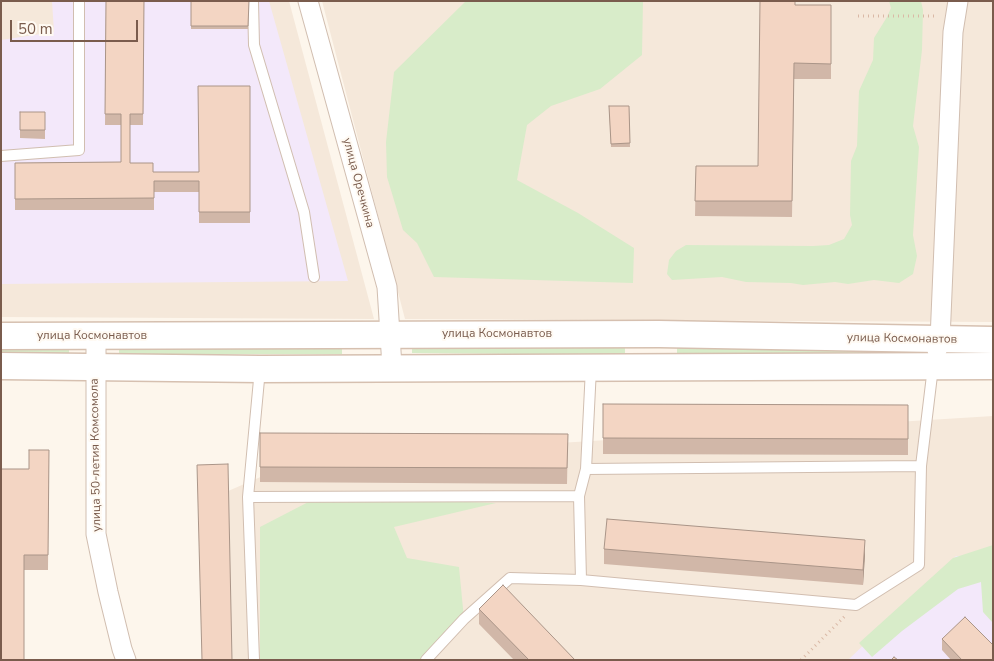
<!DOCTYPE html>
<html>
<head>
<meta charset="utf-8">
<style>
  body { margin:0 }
  #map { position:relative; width:994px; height:661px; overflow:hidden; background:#fdf6ec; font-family:"Nunito Sans",sans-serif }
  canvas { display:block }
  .frame { position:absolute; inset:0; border:2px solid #7a5c4d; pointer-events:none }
  .scale { position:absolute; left:10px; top:20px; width:128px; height:22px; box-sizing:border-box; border:2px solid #7a5c4d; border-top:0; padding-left:6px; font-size:15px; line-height:18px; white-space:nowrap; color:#7a5c4d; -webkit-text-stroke:4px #fffaf3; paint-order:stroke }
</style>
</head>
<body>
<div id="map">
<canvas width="994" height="661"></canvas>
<div class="frame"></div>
<div class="scale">50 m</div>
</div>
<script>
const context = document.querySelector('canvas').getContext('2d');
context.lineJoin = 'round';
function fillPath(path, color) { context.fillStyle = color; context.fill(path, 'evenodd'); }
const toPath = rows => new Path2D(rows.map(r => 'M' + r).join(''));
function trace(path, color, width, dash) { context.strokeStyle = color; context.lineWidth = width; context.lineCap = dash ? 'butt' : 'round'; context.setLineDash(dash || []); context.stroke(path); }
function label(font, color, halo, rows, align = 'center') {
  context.font = font + ' "Nunito Sans",sans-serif'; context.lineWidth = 4; context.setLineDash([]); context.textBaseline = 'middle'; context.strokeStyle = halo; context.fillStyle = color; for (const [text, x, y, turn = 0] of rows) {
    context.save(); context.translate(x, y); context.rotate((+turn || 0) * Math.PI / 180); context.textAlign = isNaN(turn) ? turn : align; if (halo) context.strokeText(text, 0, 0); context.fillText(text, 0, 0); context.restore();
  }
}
const residential = toPath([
  [1,1,289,1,374,319,1,317],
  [322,1,993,1,993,322,405,319],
  [993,416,993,660,219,660,212,498,302,459]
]);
const education = toPath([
  [52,1,269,1,348,281,1,284,1,40,54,32],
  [993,555,993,660,848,660,956,556]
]);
const green = toPath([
  [466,1,643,1,642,55,600,89,551,106,527,125,517,180,578,213,634,248,633,283,434,277,417,243,403,230,387,177,386,142,394,72],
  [889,1,921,1,923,10,922,50,913,126,919,147,913,235,917,256,913,274,899,283,874,280,848,284,835,282,803,285,791,283,746,282,722,277,672,280,667,274,669,260,676,251,686,245,813,246,829,245,844,239,852,225,850,215,851,161,857,146,859,91,873,60,874,38,887,17,891,8],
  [412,345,625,347,625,355,412,353],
  [1,346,69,346,69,356,1,355],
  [119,346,342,347,342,354,119,354],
  [677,347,908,350,908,357,677,354],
  [318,497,496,503,394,527,407,558,459,567,464,619,420,660,260,660,260,527],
  [993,545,993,623,983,612,981,582,958,589,902,631,872,657,859,643,953,558]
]);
const path = toPath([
  [858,16,936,16],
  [801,660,845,616]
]);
const lane = toPath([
  [253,1,254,45,304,212,314,277],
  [1,156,79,150,79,1],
  [591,368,586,469,579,496,581,580,856,605,919,565,921,466,933,367],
  [586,469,921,466],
  [248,497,579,496],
  [254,660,248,497,260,369],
  [426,660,464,619,510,578,581,580]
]);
const street = toPath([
  [308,1,387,287,392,367],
  [96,337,96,534,108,592,122,649,126,660],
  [937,350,940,340,953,32,958,1]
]);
const secondary = toPath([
  [1,336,659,334,993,340],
  [1,366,260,369,993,366]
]);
const wall = toPath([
  [106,1,144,1,143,125,130,125,130,163,153,172,199,172,250,86,250,223,199,223,199,192,154,192,154,210,15,210,15,163,121,162,121,125,105,125],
  [191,1,249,1,248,29,191,29],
  [795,5,831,5,831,79,794,79,792,217,695,216,696,166,758,166],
  [609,106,629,106,630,147,611,147],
  [20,112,45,112,45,139,20,138],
  [603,404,908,405,908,455,603,454],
  [260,433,568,434,567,484,260,482],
  [49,450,48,570,24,570,1,660,29,469],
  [604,549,865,555,863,585,604,564],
  [479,609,575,660,514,660,479,624],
  [942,639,993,660,951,660,942,650]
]);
const shadedWall = toPath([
  [865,540,865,555,863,585,863,570]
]);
const building = toPath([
  [106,1,144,1,143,114,130,114,130,163,153,163,153,172,199,172,198,86,250,86,250,212,199,212,199,181,154,181,154,198,15,199,15,163,121,162,121,114,105,114,106,1],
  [191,1,249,1,248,26,191,26,191,1],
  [760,1,795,1,795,5,831,5,831,64,794,63,792,201,695,201,696,166,758,166,760,1],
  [609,106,629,106,630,143,611,144,609,106],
  [20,112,45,112,45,130,20,130,20,112],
  [603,404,908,405,908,439,603,438,603,404],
  [260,433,568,434,567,468,260,467,260,433],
  [29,450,49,450,48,555,24,555,24,660,1,660,1,469,29,469,29,450],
  [228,464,232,660,202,660,197,465,228,464],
  [607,519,865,540,863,570,604,549,607,519],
  [503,585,575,660,529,660,479,609,503,585],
  [965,617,993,645,993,660,962,660,942,639,965,617],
  [894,657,898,660,891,660,894,657]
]);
const streetNames = [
  ["улица Оречкина",358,183,75],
  ["улица Космонавтов",497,334],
  ["улица Космонавтов",92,336],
  ["улица Космонавтов",902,339,1],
  ["улица 50-летия Комсомола",96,455,-91]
];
fillPath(residential, '#f5e8da');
fillPath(education, '#f3e8fa');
fillPath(green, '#d8ecc9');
trace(lane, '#d1beb0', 12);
trace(street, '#d1beb0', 21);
trace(secondary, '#d6c0b0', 29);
trace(path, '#d9b8a5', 3, [1, 4]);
trace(lane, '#fff', 10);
trace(street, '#fff', 19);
trace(secondary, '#fff', 26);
fillPath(wall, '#d1b7a8');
fillPath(shadedWall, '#aa9588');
fillPath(building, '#f3d5c3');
trace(building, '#aa9588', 1);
label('12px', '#7a5c4d', '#fffaf3', streetNames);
</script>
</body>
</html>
